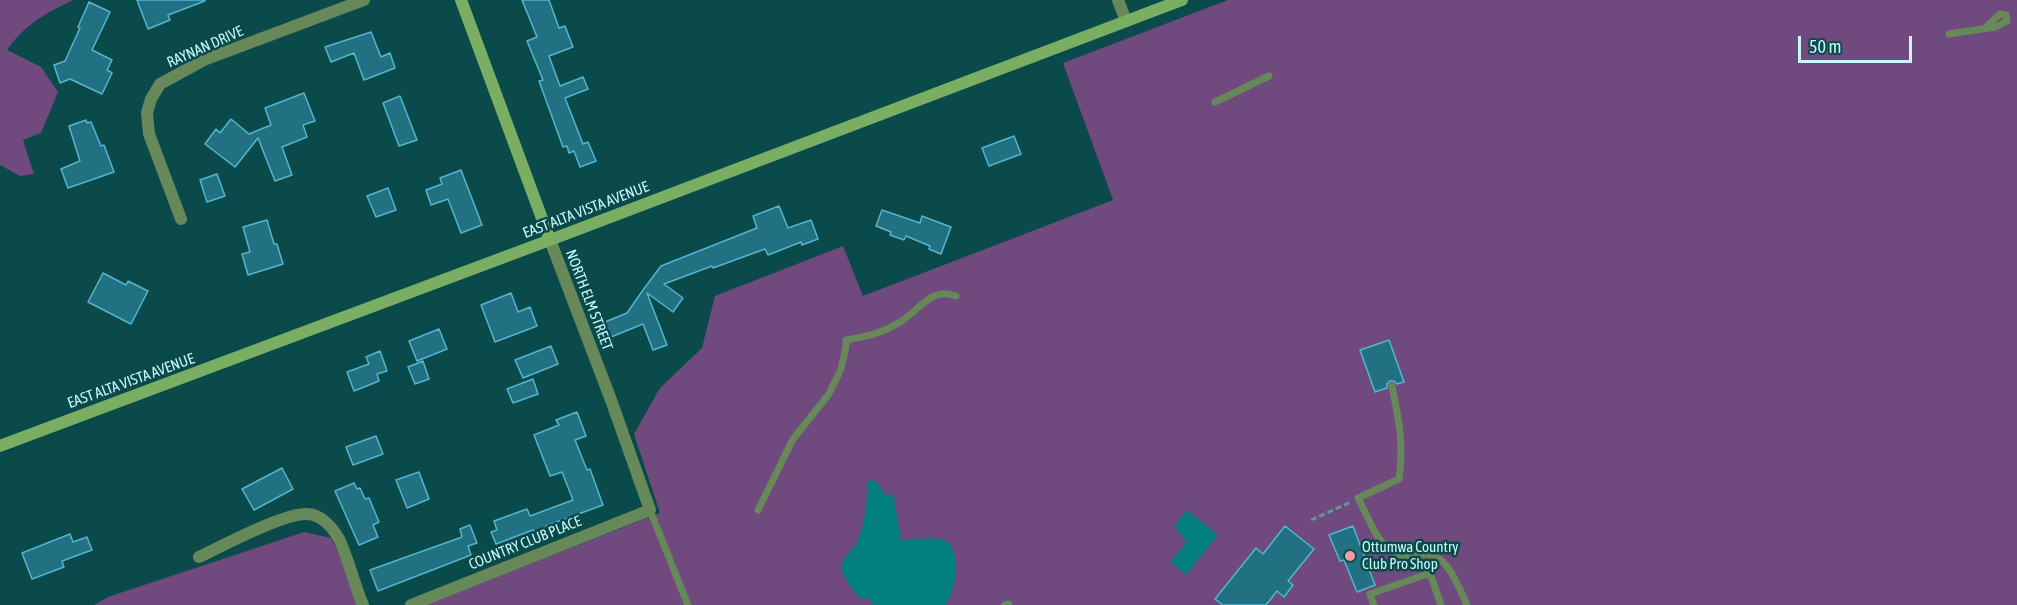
<!DOCTYPE html>
<html>
<head>
<meta charset="utf-8">
<style>
  body { margin:0 }
  #map { position:relative; width:2017px; height:605px; overflow:hidden; background:#0b4a4b; font-family:"Asap Condensed",sans-serif }
  canvas { display:block }
  .scale { position:absolute; left:1798px; top:36px; width:114px; height:27px; box-sizing:border-box; border:3px solid #c8f8f8; border-top:0; padding-left:8px; font-size:18px; line-height:21px; white-space:nowrap; color:#c8f8f8; -webkit-text-stroke:4px #0b4a4b; paint-order:stroke }
</style>
</head>
<body>
<div id="map">
<canvas width="2017" height="605"></canvas>
<div class="scale">50 m</div>
</div>
<script>
const ctx = document.querySelector('canvas').getContext('2d');
ctx.lineJoin = 'round';
function fill(path, color) { ctx.fillStyle = color; ctx.fill(path, 'evenodd'); }
function stroke(path, color, width, dash) { ctx.strokeStyle = color; ctx.lineWidth = width; ctx.lineCap = dash ? 'butt' : 'round'; ctx.setLineDash(dash || []); ctx.stroke(path); }
function label(font, color, halo, rows, align = 'center') {
  ctx.font = font + ' "Asap Condensed",sans-serif'; ctx.lineWidth = 5; ctx.setLineDash([]); ctx.textBaseline = 'middle'; ctx.strokeStyle = halo; ctx.fillStyle = color; for (const [text, x, y, turn = 0] of rows) {
    ctx.save(); ctx.translate(x, y); ctx.rotate((+turn || 0) * Math.PI / 180); ctx.textAlign = isNaN(turn) ? turn : align; if (halo) ctx.strokeText(text, 0, 0); ctx.fillText(text, 0, 0); ctx.restore();
  }
}
fill(new Path2D(`
  M0,0H73C45,14 25,24 7,50L41,67L58,92L41,133L23,140L34,174L20,176L0,165Z
  M1228,0H2017V605H426L660,513L634,434L660,388L702,348L715,296L843,246L863,296L1113,200L1063,63Z
  M304,532L331,538L343,562L358,605H94L108,597Z`), '#70497e');
fill(new Path2D(`
  M872,479L879,485L885,495L893,494L901,540C912,540 934,536 944,540C963,547 956,593 945,605H872L870,599L860,598C853,590 841,577 842,565C843,555 853,551 857,542C866,521 866,505 868,482Z
  M1187,510L1218,535L1186,575L1170,562L1187,542L1174,526Z`), '#017f81');
const building = new Path2D(`
  M137,0H204L205,1L168,15L170,20L148,29Z
  M522,0H549L559,28L565,26L573,47L549,56L560,86L583,77L588,89L565,98L583,144L588,142L596,161L580,167L574,151L569,153L567,146L563,147L539,81L543,80L527,41L537,37Z
  M89,2L110,12L92,50L112,60L107,70L112,73L102,94L70,79L60,83L54,65L65,61L80,28L78,27Z
  M371,32L381,57L390,53L395,68L364,80L354,53L331,62L325,47Z
  M304,93L315,121L303,125L307,137L282,147L292,175L275,181L258,138L235,167L205,144L216,129L220,133L231,119L249,134L271,125L265,108Z
  M400,96L417,140L399,146L383,103Z
  M86,120L87,123L91,122L101,146L104,145L114,172L68,188L61,169L80,161L69,126Z
  M1014,136L1021,154L989,166L982,148Z
  M461,170L482,225L461,233L448,199L431,205L426,190L442,184L440,178Z
  M217,174L225,196L207,202L200,180Z
  M388,188L396,210L376,217L367,196Z
  M779,206L788,228L811,220L818,239L802,245L801,242L768,255L765,249L713,268L712,266L664,284L683,298L673,312L647,293L667,345L653,350L643,324L611,337L605,322L627,313L643,290L661,266L757,228L753,216Z
  M882,210L920,223L922,216L951,227L941,254L929,249L930,246L906,236L904,240L890,235L891,232L876,226Z
  M267,220L274,244H277L283,264L248,275L242,254L250,252L243,227Z
  M103,273L126,285L128,281L148,291L131,324L88,302Z
  M511,293L518,312L530,307L537,326L495,342L481,305Z
  M439,329L447,349L417,361L409,341Z
  M1389,340L1404,382L1397,384L1394,381H1390L1387,384V388L1375,392L1360,350Z
  M551,346L558,364L523,378L515,360Z
  M380,351L387,371L377,374L379,381L354,391L347,372L369,364L366,357Z
  M423,361L429,379L415,384L408,367Z
  M533,379L538,394L513,403L507,389Z
  M577,412L586,436L575,440L587,470L590,469L603,505L546,526L547,529L535,533L533,530L496,544L491,532L497,530L494,521L527,509L530,516L573,500L562,472L550,476L534,435L559,425L556,420Z
  M376,436L383,454L353,465L346,447Z
  M282,468L293,489L254,510L242,489Z
  M419,472L429,499L407,508L396,480Z
  M354,483L357,489L360,488L365,499L369,498L379,522L373,525L378,537L359,545L335,491Z
  M470,525L477,543L468,546L471,555L378,591L370,570L462,537L460,529Z
  M1285,526L1314,549L1288,581L1293,585L1284,597L1277,591L1266,605H1223L1215,599L1256,548L1263,554Z
  M1353,526L1375,585L1357,592L1344,560L1340,561L1329,535Z
  M70,534L73,542L87,537L92,550L62,561L64,567L32,579L22,553Z`);
fill(building, '#227183');
stroke(building, '#53b6cf', 1.5);
stroke(new Path2D(`
  M1311,520L1351,502`), '#5f9798', 3, [6, 3]);
stroke(new Path2D(`
  M1949,34L1996,27L2007,21L2006,15L2000,14L1985,28
  M1215,102L1269,76
  M1392,386C1399,421 1404,443 1399,479L1358,498C1368,516 1375,541 1393,552C1404,559 1414,554 1425,554C1448,554 1459,588 1467,605
  M650,510L688,605
  M758,510L793,439L829,394L841,369L846,347V340C865,337 883,333 900,322C919,311 931,286 956,296
  M1005,605L1009,604
  M1374,605L1370,594L1430,573L1441,605`), '#678858', 7);
stroke(new Path2D(`
  M1118,0L1126,21
  M181,219L149,134L147,113L151,99L160,84L204,60L364,0
  M199,557C222,546 284,513 307,514C321,514 333,528 339,539C349,560 354,584 363,605
  M411,605L650,510L611,400L550,240`), '#678858', 12);
stroke(new Path2D(`
  M461,0L550,240
  M0,446L550,240L1182,0`), '#7aaf63', 12);
for (const [x, y, r, color] of [
  [1350,556,6,"#f49b9f"]
]) { const dot = new Path2D(); dot.arc(x, y, r, 0, 2 * Math.PI); ctx.fillStyle = color; ctx.fill(dot); stroke(dot, '#0b4a4b', 2); }
label('15px', '#c8f8f8', '#0b4a4b', [
  ["RAYNAN DRIVE",205,47,-24],
  ["EAST ALTA VISTA AVENUE",586,210,-21],
  ["NORTH ELM STREET",589,300,69],
  ["EAST ALTA VISTA AVENUE",131,381,-20],
  ["COUNTRY CLUB PLACE",525,543,-22]
]);
label('15px', '#c8f8f8', '#0b4a4b', [
  ["Ottumwa Country",1362,547],
  ["Club Pro Shop",1362,564]
], 'left');
</script>
</body>
</html>
